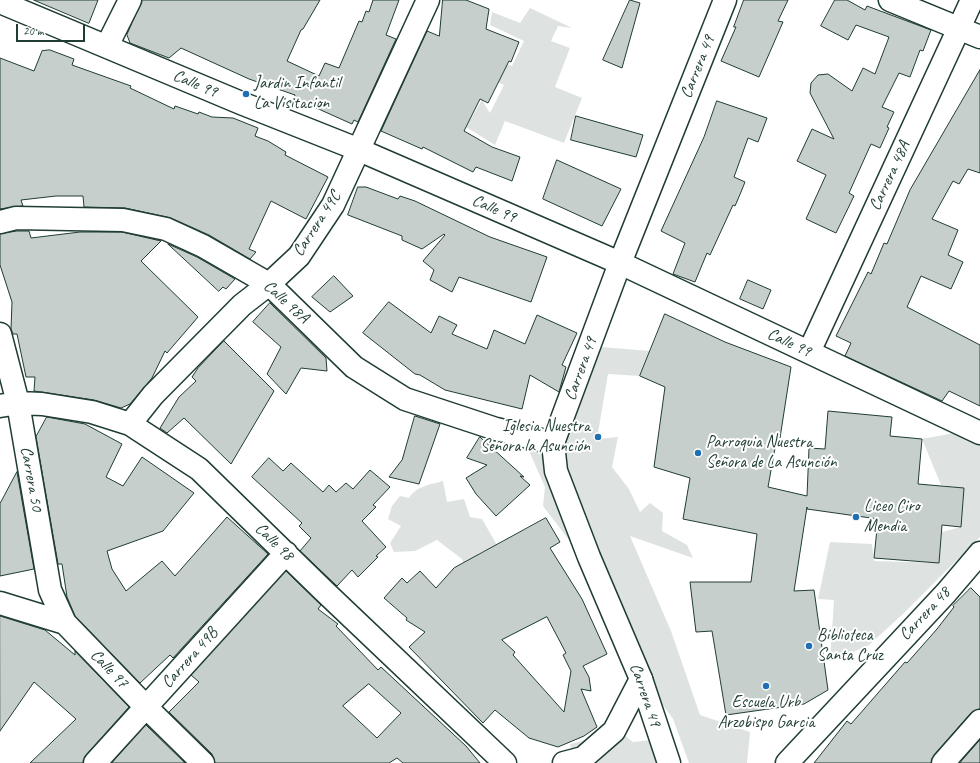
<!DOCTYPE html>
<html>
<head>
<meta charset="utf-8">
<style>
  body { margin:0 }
  #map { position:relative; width:980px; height:763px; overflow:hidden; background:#fff; font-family:Caveat,sans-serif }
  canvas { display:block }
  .scale { position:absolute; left:16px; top:24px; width:69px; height:18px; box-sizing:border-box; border:2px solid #1f3d34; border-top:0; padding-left:5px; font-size:12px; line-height:14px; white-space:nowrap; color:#1f3d34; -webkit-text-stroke:3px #fff; paint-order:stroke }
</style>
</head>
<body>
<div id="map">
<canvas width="980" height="763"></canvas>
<div class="scale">20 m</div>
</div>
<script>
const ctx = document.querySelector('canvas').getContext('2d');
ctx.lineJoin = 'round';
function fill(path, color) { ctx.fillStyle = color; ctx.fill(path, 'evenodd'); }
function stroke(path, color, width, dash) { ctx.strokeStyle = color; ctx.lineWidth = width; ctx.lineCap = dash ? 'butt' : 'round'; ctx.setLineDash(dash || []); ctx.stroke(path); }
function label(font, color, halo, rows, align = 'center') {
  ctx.font = font + ' Caveat,sans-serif'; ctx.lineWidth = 4; ctx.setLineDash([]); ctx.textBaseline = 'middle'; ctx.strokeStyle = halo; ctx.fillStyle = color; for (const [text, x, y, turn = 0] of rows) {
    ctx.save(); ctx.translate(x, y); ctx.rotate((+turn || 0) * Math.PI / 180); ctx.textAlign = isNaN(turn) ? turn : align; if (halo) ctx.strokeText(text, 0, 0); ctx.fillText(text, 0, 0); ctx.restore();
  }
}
fill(new Path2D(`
  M530,8L572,28L558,26L551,41L570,48L555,87L582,98L564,143L505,121L495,145L466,127L482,100L490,113L504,85L475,71L481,56L512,66L524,41L490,25L492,12L520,23Z
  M589,346L650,351L640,376L608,374L597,439L618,437L612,467L629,489L640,512L650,503L663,513L662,531L687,545L693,558L630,536L671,631L700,715L750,732L747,763H689L673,719L642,677L569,540L543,506L545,487L529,451L545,427Z
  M954,433L980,444V537L903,614L868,646L830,661L834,600L818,599L830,542L872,544L874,561L939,563L942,532L961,527L964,488L941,485L922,439Z
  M443,481L447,502L464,499L470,517L482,519L497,545L478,554L492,579L471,587L462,559L437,540L415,551L394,552L390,543L401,526L388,519L392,506L400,496L409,498C415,487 431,484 443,481Z
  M609,715L627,720L623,734L633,742L660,739L666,763H564L572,756L570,744L586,740L596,750L611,746L602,726Z`), '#dee3e2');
const building = new Path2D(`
  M34,0H98L89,23Z
  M142,0H320L303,29L301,30L287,61L319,76L325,63L339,68L359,21L362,22L366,11L369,12L373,0H399L386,35L396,39L358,122L354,120L352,124L294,98L295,95L249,79L181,48L169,58L130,43L127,35Z
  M443,0H466L489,9L486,29L519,42L511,62L509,61L488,103L480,99L464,131L492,147L520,157L512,181L476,167L473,172L423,147L422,149L381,131L427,31L439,36Z
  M630,0L640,3L622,68L603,60Z
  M744,0H788L778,21L783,22L759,77L721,61L736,27H734Z
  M835,0H847L865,10L867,6L931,30L923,51L920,50L910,77L899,73L882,107L894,112L887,127L889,128L880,148L871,144L849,193L854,196L836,233L806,219L826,175L797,161L812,129L834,139L810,93L811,83L818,75L828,74L852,91L863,68L875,74L889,37L856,25L848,40L821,26Z
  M50,50L74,59L72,65L131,86L130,88L174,109L175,106L198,114L199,112L212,117L233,118L258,128L255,136L268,141L286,152L285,155L328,177L306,219L271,201L249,249L256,252L250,259L209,235L171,218L125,208L84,207L83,196H56L21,200L23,206L0,209V58L34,71L42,51Z
  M980,70V173L968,169L959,184L953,181L932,219L958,230L948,255L963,262L951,289L921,276L907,307L980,345V406L949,391L942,401L845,356L851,343L836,336L868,272L871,274L884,243L887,244L910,190Z
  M717,101L767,118L758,142L748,138L734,177L745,182L741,192L735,206L733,205L710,255L707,253L695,282L673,274L685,243L661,231L704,137Z
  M576,116L643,135L636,157L571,140Z
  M557,160L621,189L602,226L543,199Z
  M358,187H366L398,199L400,196L415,201L490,237L547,257L531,302L459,277L452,292L430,280L434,270L423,261L445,235L444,234L422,249L402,240V236L348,215Z
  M17,231H29L31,238L80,232H122L161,241L141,261L198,317L167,353L165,351L152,378L130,404L121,408L94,400L34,391L35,377H26L17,334H13L11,329L12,302L0,265V234Z
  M168,244L197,257L235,279L226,289L223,287L219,291Z
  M334,276L353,296L330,312L312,297Z
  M748,280L771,290L763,309L740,299Z
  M389,302L431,333L439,316L457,325L452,334L487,349L494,330L525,344L537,315L577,333L562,365L566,367L559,392L530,375L522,409L445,390L420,375L415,374L363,333Z
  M270,303L326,358L327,371L301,368L286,394L267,374L281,347L253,322Z
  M665,314L725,342L791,367L780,438L777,437L768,487L807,496L809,448L825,449L828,411L892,417L890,436L922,439L918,484L964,488L961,527L942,525L939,563L874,558L878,519L807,509V507L794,591L814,590L828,690L804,704L726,715L712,631L696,632L690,582H751L757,534L683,519L690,478L654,467L665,387L640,376Z
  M224,341L274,391L231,464L184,418L167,433L160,428L179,397L196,381L192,377L198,368Z
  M415,416L440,424L419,484L389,477L402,460Z
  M47,417L85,424L122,444L106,477L123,486L142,457L194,493L163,531L107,551L112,569L126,591L162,561L175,576L227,517L268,554L173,658L170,655L140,683L75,616L67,597L62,564H58L36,437Z
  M480,437L524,477L520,476L530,485L496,516L476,494L466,478L487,465L467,458Z
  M269,458L283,471L291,463L323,492L329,485L336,492L346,483L353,489L370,470L390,487L373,505L376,507L362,521L386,547L376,556L378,557L358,577L352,570L337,586L300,551L311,538L299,526L302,523L252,477Z
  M17,472L34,569L0,576V504Z
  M546,518L560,542L550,548L582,599L607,654L583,666L589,677L591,691L581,689L597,727L584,736L558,747L529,738L495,710L483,723L409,647L425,632L406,620L407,618L384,598L402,578L407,583L420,571L436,588L454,568ZM547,617L566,653L563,655L571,671L564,712L513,655L515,652L502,640Z
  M286,571L321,605L318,609L338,624L336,626L378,670L381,667L466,746L480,763H403L397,758L389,763H215L212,754L169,712L199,682L191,675ZM369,684L401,713L377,738L343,706Z
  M971,588L980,597V709L971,713L934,755L931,763H814L847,721L851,724L905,662L907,663L937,629L954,607L953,606Z
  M0,616L45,630L75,655V651L129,707L86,755L83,763H30L76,719L34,682L0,731Z
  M146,725L185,763H112Z
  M980,740V763H960Z`);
fill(building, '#c7cfcc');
stroke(building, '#1f3d34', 1);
const street = new Path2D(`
  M107,46L130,0
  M0,222L16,218L123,220L166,229L203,246L269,284L354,367L405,399L496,429L553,443
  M620,263L980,433
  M0,334L18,403L50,590L65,623
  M809,352L972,0
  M0,406L18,403L42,404L92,412L130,424L199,469L324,591L505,763
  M130,424L153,395L242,305L269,284L299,256L333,205L428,0
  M0,603L65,623L146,707L203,763
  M95,763L286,553
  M564,763L583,758L614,731L641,679
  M787,763L946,593L980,553
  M943,763L980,721`);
const secondary = new Path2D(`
  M890,0L980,37
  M0,2L241,103L357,149L620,263
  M669,763L641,679L589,557L556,471L553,443L620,263L725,0`);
stroke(street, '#1f3d34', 25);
stroke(secondary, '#1f3d34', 25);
stroke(street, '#fff', 22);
stroke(secondary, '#fff', 22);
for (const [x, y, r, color] of [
  [246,94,4,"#1f6fb2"],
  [598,437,4,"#1f6fb2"],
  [698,453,4,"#1f6fb2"],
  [856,517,4,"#1f6fb2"],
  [809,646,4,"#1f6fb2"],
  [766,686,4,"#1f6fb2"]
]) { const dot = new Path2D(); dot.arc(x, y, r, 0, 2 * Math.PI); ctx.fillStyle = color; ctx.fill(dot); stroke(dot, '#fff', 1.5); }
label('17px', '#1f3d34', '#fff', [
  ["Carrera 49",698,67,-68],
  ["Calle 99",195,84,23],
  ["Carrera 48A",890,176,-65],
  ["Calle 99",494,209,24],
  ["Carrera 49C",317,224,-57],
  ["Calle 98A",286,302,42],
  ["Calle 99",789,343,25],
  ["Carrera 49",581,369,-70],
  ["Carrera 50",31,479,80],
  ["Calle 98",274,542,44],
  ["Carrera 48",925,614,-47],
  ["Carrera 49B",190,658,-48],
  ["Calle 97",109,669,46],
  ["Carrera 49",645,695,71]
]);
label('17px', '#1f3d34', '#fff', [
  ["Jardin Infantil",254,84],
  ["La Visitacion",254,104],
  ["Iglesia Nuestra",590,427,"right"],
  ["Señora la Asunción",590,447,"right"],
  ["Parroquia Nuestra",706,443],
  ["Señora de La Asunción",706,463],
  ["Liceo Ciro",864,507],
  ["Mendia",864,527],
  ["Biblioteca",817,636],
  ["Santa Cruz",817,656],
  ["Escuela Urb",766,703,"center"],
  ["Arzobispo Garcia",766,723,"center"]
], 'left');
</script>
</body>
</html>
